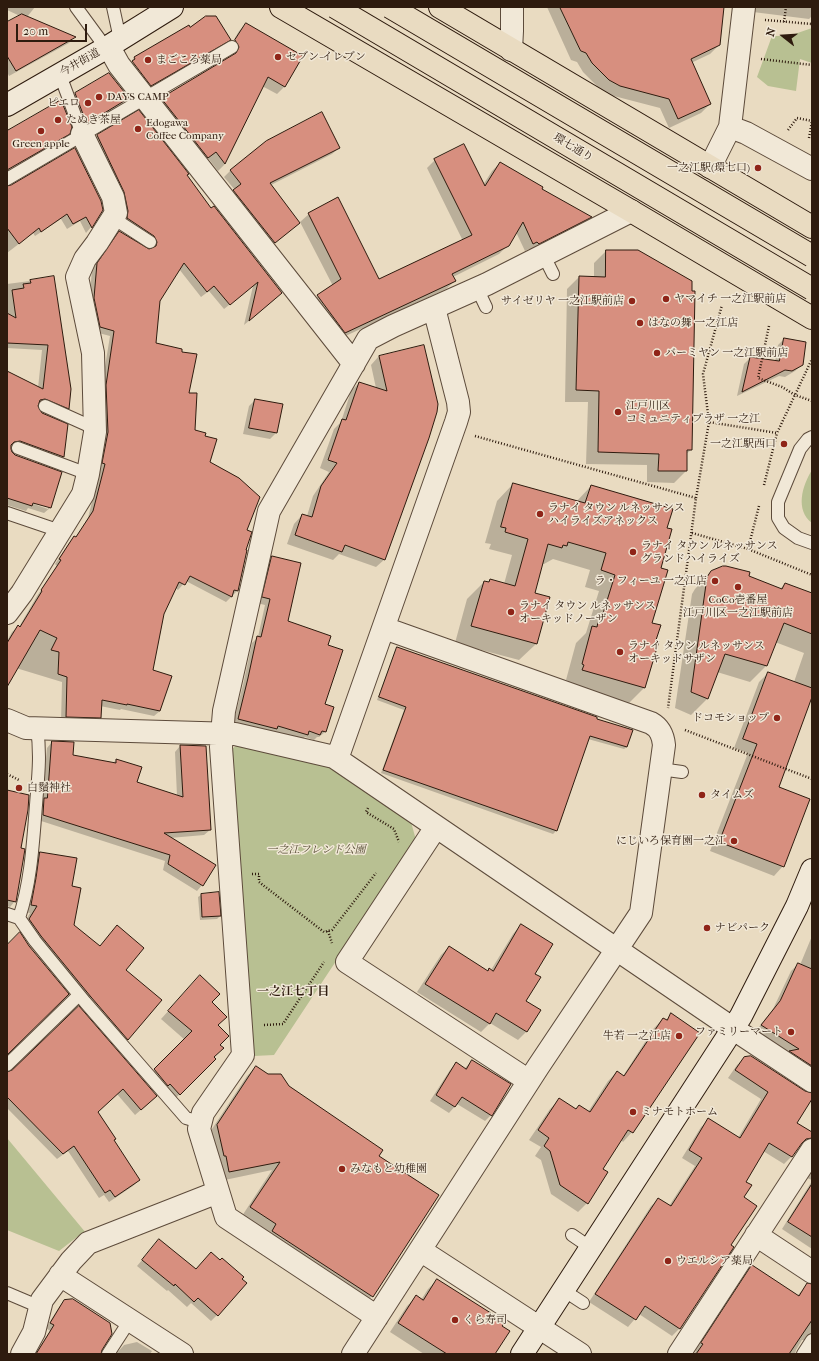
<!DOCTYPE html>
<html>
<head>
<meta charset="utf-8">
<style>
  body { margin:0 }
  #map { position:relative; width:819px; height:1361px; overflow:hidden; background:#e9dbc1; font-family:"IM FELL French Canon",serif }
  canvas { display:block }
  .frame { position:absolute; inset:0; border:8px solid #2e1b0e; pointer-events:none }
  .north { position:absolute; left:763px; top:16px; width:40px; height:40px; -webkit-text-stroke:3px #f1e8d7; paint-order:stroke; rotate:287deg; font-size:11px; font-weight:700; line-height:16px; text-align:center; color:#2e1b0e }
  .north::after { content:''; display:block; margin:auto; width:14px; height:18px; background:#2e1b0e; clip-path:polygon(50% 0,100% 100%,50% 72%,0 100%) }
  .scale { position:absolute; left:16px; top:24px; width:71px; height:18px; box-sizing:border-box; border:2px solid #2e1b0e; border-top:0; padding-left:5px; font-size:12px; line-height:14px; white-space:nowrap; color:#2e1b0e; -webkit-text-stroke:3px #f1e8d7; paint-order:stroke }
</style>
</head>
<body>
<div id="map">
<canvas width="819" height="1361"></canvas>
<div class="frame"></div>
<div class="north">N</div>
<div class="scale">20 m</div>
</div>
<script>
const ctx = document.querySelector('canvas').getContext('2d');
ctx.lineJoin = 'round';
function fill(path, color) { ctx.fillStyle = color; ctx.fill(path, 'evenodd'); }
function stroke(path, color, width, dash) { ctx.strokeStyle = color; ctx.lineWidth = width; ctx.lineCap = dash ? 'butt' : 'round'; ctx.setLineDash(dash || []); ctx.stroke(path); }
function label(font, color, halo, rows, align = 'center') {
  ctx.font = font + ' "IM FELL French Canon","Noto Serif JP",serif'; ctx.lineWidth = 3; ctx.setLineDash([]); ctx.textBaseline = 'middle'; ctx.strokeStyle = halo; ctx.fillStyle = color; for (const [text, x, y, turn = 0] of rows) {
    ctx.save(); ctx.translate(x, y); ctx.rotate((+turn || 0) * Math.PI / 180); ctx.textAlign = isNaN(turn) ? turn : align; if (halo) ctx.strokeText(text, 0, 0); ctx.fillText(text, 0, 0); ctx.restore();
  }
}
fill(new Path2D(`
  M812,28V63L800,59L796,91L768,86L757,77L772,36H789Z
  M812,470V523C795,510 802,486 812,470Z
  M239,743L330,766L411,822L416,840L274,1055L254,1056L232,749Z
  M7,1138L86,1233L77,1237L59,1251L7,1230Z`), '#b8c092');
fill(new Path2D(`
  M7,7H35L27,17L74,37L69,43L9,76L7,72V25L20,16L7,10Z
  M547,7H723L719,45L710,54L691,63L710,104L701,113L669,128L660,108L610,95L600,89L583,72L577,62L571,60Z
  M746,7H812V16L809,19L745,11Z
  M246,24L302,57L284,87L277,94L262,86L225,164L218,171L208,158L200,165L154,106L161,98L231,57L233,54L229,48L239,31Z
  M188,27L229,40L223,46L153,86L132,60L131,61L151,87L145,91L128,64L134,58Z
  M75,94L128,98L122,104L81,129L69,100Z
  M139,112L276,298L244,325L253,286L224,309L209,291L201,297L179,269L159,301L155,344L188,394L194,430L204,436L208,463L245,531V551H246L237,591L226,602L186,581L178,590L175,588L163,614L152,671L160,711L154,716L121,709L120,710L100,706V717L95,723L61,722L62,682L16,668L7,685V641L12,632L18,627H19L37,596L57,566L55,564L69,543L75,538L88,518L100,469L101,391L110,336L95,332L89,304L92,270L114,238L120,232L149,250L152,249V245L122,224L92,141L97,136Z
  M7,133H69L63,139L7,172Z
  M339,148L332,154L271,185L299,223L268,248L228,197L235,190L224,177L230,171Z
  M435,160L483,185L492,171L500,163L541,189L591,217L583,225L530,251L529,249L525,251L516,232L508,245L499,254L453,277L455,281L446,289L337,340L310,304L318,296L333,286L300,222L309,214L379,280L463,241L427,168Z
  M7,187L102,210L91,227L86,233L80,221L67,229L61,219L35,236L33,233L7,253Z
  M606,251L691,450L686,454V471L674,483L647,482V465L586,464L588,402H565L567,289L579,277L594,278V263Z
  M53,278L68,408L63,414L38,404L36,406L63,457L58,462L14,446L10,447V449L15,456L61,473L50,508L44,513L28,508L26,511L7,505V372L38,388L42,350L7,348V284ZM29,500L48,506V509L28,502Z
  M784,339L802,365L795,371L785,377L779,376L737,396L744,364L750,358L775,361L778,345Z
  M379,356L437,404L385,559L376,567L339,554L333,560L287,544L294,524L302,515L307,516L313,496L329,472L320,468L334,429L341,422L351,391L359,383L376,388L371,365Z
  M255,400L276,433L270,439L243,434L249,406Z
  M513,484L576,502L591,486L666,529L651,623L655,641L658,642L644,688L628,704L566,686L568,681L566,680L576,643L586,633L599,591L585,587L590,570L553,559L544,564H542L534,594L549,598L536,644L519,660L455,643L467,599L484,582L487,583L490,580L504,584L512,555L489,549L491,544L485,543L497,501Z
  M272,557L287,622L324,705L332,707L325,732L319,737H317L314,740L305,737L301,740L233,724L243,685L252,643L258,637L265,605L257,603L266,563Z
  M726,567L780,589L785,584L812,594V701L810,700L777,788L783,866L774,876L710,851L748,753L734,748L759,682L768,673L794,682L804,653L775,642L766,666L750,682L717,672L708,698L691,715L675,708L692,594L695,589L711,572L717,568Z
  M398,648L627,747L624,749L588,739L556,831L553,834L381,773L404,710L377,700L395,651Z
  M52,742L72,756L112,764L116,760L140,768L136,783L177,796L175,752L180,746L210,830L204,835L170,838L202,885L197,891L163,870L165,861L38,820L39,804L42,801L47,748Z
  M7,791L20,849L15,901L10,907L7,906Z
  M40,853L71,887L73,926L99,947L110,934L124,970L161,1000L120,1047L22,927L30,913L24,912L32,860Z
  M201,895L220,916L217,919L200,920L198,897Z
  M521,925L534,974L525,1001L526,1032L518,1040L490,1023L481,1032L417,992L441,955L449,947L488,972L491,970L513,934Z
  M812,936V1078L755,1032L773,1009L791,971L798,964L800,965Z
  M192,985L211,1002L217,1025L219,1045L213,1057L214,1059L172,1102L147,1078L185,1040L161,1019Z
  M78,1007L150,1102L135,1115L117,1094L97,1112L113,1140L139,1180L133,1186L109,1202L104,1195L99,1198L68,1151L57,1159L8,1109L7,1110V1073H9Z
  M672,1014L632,1132L623,1142L621,1140L602,1169L587,1203L578,1212L551,1194L541,1160L535,1156L541,1147L529,1140L550,1109L560,1099L575,1110L579,1106L588,1112L608,1081L617,1072L623,1076L654,1028L663,1019L665,1021Z
  M744,1058L805,1092L812,1094V1098L796,1123L812,1133V1147L805,1145L799,1146L792,1156L784,1164L763,1151L745,1182L743,1198L730,1246L680,1328L672,1336L639,1314L628,1327L589,1302L651,1206L659,1199L669,1206L695,1166L682,1158L701,1127L709,1120L738,1138L761,1099L728,1078L737,1065Z
  M472,1061L491,1115L485,1121L457,1104L449,1113L430,1101L450,1070L456,1064L464,1069Z
  M256,1067L288,1087L378,1156L437,1196L372,1296L363,1305L242,1216L272,1170L220,1181L208,1135L247,1076Z
  M812,1170V1180L807,1178Z
  M812,1181V1249L782,1229Z
  M159,1240L217,1315L211,1321L191,1303L187,1307L168,1290L167,1291L137,1266Z
  M752,1266L797,1296L806,1286L812,1290V1346L811,1344L805,1340H802L796,1350L795,1354H694L696,1351L695,1350L745,1274Z
  M437,1280L501,1327L493,1354H424L390,1332L407,1306L416,1297L421,1300L428,1289Z
  M64,1301L100,1354H35L50,1331L46,1328L59,1307Z
  M137,1342L152,1351L150,1354H116L124,1345Z`), '#0003');
const building = new Path2D(`
  M560,7H724L720,45L691,59L711,104L678,119L669,99L620,86L609,80L592,63L586,53L581,51Z
  M22,14L76,37L16,71L7,56V22Z
  M206,16H216L231,40L151,86L132,61L135,59L134,57L189,25L190,27Z
  M246,23L303,56L285,87L268,77L225,164L216,152L208,158L161,98L236,53L239,47L235,40Z
  M109,73L129,98L88,123L86,122L75,93Z
  M61,100L72,127L70,134L7,170V131Z
  M139,110L189,174L187,175L211,208L214,206L282,293L249,321L258,282L230,305L214,286L207,292L184,263L160,301L156,343L182,349V352L197,354L189,393H197L195,430L206,433L205,436L217,439L210,462L239,478L260,497L247,530L252,532L246,550H247L238,591L234,590L232,597L190,576L185,585L179,582L164,614L153,670L172,676L160,711L127,704V705L102,700L101,718L66,717L67,677L58,674L59,652L51,650L57,638L40,630L7,687V643L18,625L20,627L42,591L41,590L61,560L59,559L74,536L76,537L93,511L105,464L102,463L108,432L106,385L114,331L100,327L94,298L97,263L119,231L149,249L156,246L157,242L154,236L127,218L128,211L124,192L97,135Z
  M322,112L340,148L270,183L300,223L275,243L233,190L241,184L230,170L266,141Z
  M464,144L485,186L500,162L543,187L542,189L592,217L539,244L537,242L533,244L523,222L509,246L452,274L456,281L345,333L317,295L341,279L308,213L338,197L379,279L472,235L434,159Z
  M75,148L101,201L103,210L92,228L86,217L73,224L67,214L41,232L39,228L19,244L7,228V186L11,185Z
  M606,250H638L692,281V291H695L692,450H687V471H658L659,454L598,452L599,391L576,390L579,276L605,277Z
  M54,276L71,389L69,409L45,399L40,400L38,406L42,413L68,424L64,457L20,441L14,442L11,445V449L12,452L15,455L62,472L51,508L33,503L32,506L7,498V371L43,389L48,345L7,343V313L16,318L12,290L24,288L23,284L31,283L30,280Z
  M784,338L806,342L803,365L792,371L785,370L742,392L750,357L779,361Z
  M424,345L438,404L437,412L429,438L385,560L345,545L342,552L295,535L302,514L312,517L321,486L337,463L328,460L342,419L346,420L359,382L387,391L379,356Z
  M255,399L283,404L277,433L249,428Z
  M513,483L585,503L591,485L673,509L667,528L672,529L661,568L668,570L652,623L661,625L656,640L659,641L645,688L582,670L584,665L582,664L592,626L597,627L598,622L600,623L615,575L601,570L606,553L568,542L567,546L563,545L562,548L548,544L535,593L550,597L537,644L471,626L484,581L489,582L490,579L515,586L528,539L505,532L506,528L501,527Z
  M272,556L301,563L288,621L331,636L328,645L343,650L325,704L334,707L326,732L322,731L320,735L309,731L308,735L278,726L277,729L238,719L248,678L257,636L261,637L270,599L262,597Z
  M723,566H726L750,572L749,576L782,589L785,583L812,593V634L784,623L767,666L725,654L708,699L691,692L707,577L711,571Z
  M397,647L597,717V719L633,730L627,747L590,736L557,831L383,770L406,707L379,697Z
  M768,672L812,688V697L779,787L810,799L784,867L719,842L757,744L743,739Z
  M52,741L74,742L73,755L116,763V759L142,767L137,782L183,797L180,745L206,746L211,830L164,833L216,865L203,886L168,864L170,855L43,815L44,798H47Z
  M7,790L29,795L28,810L21,848L25,849L23,861L16,902L7,900Z
  M40,852L77,858L72,886L81,888L74,925L100,946L117,925L144,948L126,970L162,1000L128,1040L91,997L41,936L29,919L37,906L31,905L36,878Z
  M219,892L221,916L202,917L201,894Z
  M521,924L553,944L535,974L541,977L526,1001L541,1010L527,1032L496,1013L490,1024L425,984L449,946L488,971L489,968L493,971Z
  M20,932L29,946L69,994L7,1055V945Z
  M798,963L812,969V1066L789,1051L799,1049L761,1025L780,1001Z
  M200,975L220,994L212,1002L227,1017L218,1025L229,1036L220,1045L224,1048L214,1057L216,1059L180,1095L170,1084L168,1086L154,1069L192,1031L168,1011Z
  M79,1006L157,1096L141,1110L123,1089L98,1112L116,1139L114,1140L140,1180L115,1197L110,1190L105,1193L74,1146L63,1154L7,1097V1072L12,1070Z
  M671,1013L700,1033L633,1133L628,1130L603,1169L608,1172L588,1204L560,1185L550,1151L544,1146L549,1138L538,1130L559,1098L576,1109L579,1105L590,1112L617,1071L624,1076L663,1018L667,1020Z
  M751,1056L805,1091L812,1093V1099L797,1123L812,1132V1138L806,1139L802,1143L792,1157L769,1143L746,1182L752,1185L744,1197L757,1206L731,1245L734,1247L680,1329L645,1306L636,1320L595,1294L658,1198L671,1206L702,1158L689,1150L708,1118L740,1138L768,1092L735,1070L744,1057Z
  M472,1060L511,1084L492,1116L462,1097L455,1107L436,1095L456,1062L466,1069Z
  M256,1066L268,1074H281L289,1086L383,1150L379,1156L439,1195L373,1297L272,1231L276,1224L250,1207L280,1162L229,1172L226,1156H224L217,1125Z
  M812,1184V1237L788,1222Z
  M159,1239L196,1269L211,1252L220,1260L222,1258L244,1277L242,1279L247,1283L218,1316L198,1298L194,1302L175,1284L174,1286L142,1260Z
  M752,1265L799,1296L807,1283L812,1284V1320L789,1354H696L703,1344L701,1343Z
  M437,1279L505,1322L502,1326L510,1331L495,1354H447L398,1323L416,1295L423,1300Z
  M73,1299L110,1323L112,1334L102,1350L101,1354H36L54,1325L50,1323L64,1300Z`);
fill(building, '#d78f7f');
stroke(building, '#2e1b0e', 1);
const lane = new Path2D(`
  M76,7L106,48
  M113,7L120,39
  M60,75L82,134
  M7,179L232,47
  M113,218L150,242
  M544,256L553,274
  M477,288L486,307
  M45,406L94,428
  M812,437L808,439L800,449L778,502V518L784,528L798,538L812,543
  M18,448L88,474
  M7,513L60,531
  M660,769L682,772
  M7,914L19,918L35,941L85,1002L186,1118L200,1122
  M19,918C31,882 33,843 36,805C38,778 41,756 37,728
  M7,1065L79,995
  M572,1235L591,1248
  M563,1290L583,1303
  M7,1293L40,1307
  M108,1354L130,1320
  M803,1354L812,1340`);
const street = new Path2D(`
  M109,47L119,65L354,364
  M511,50L512,31V7
  M730,127L746,133L812,169
  M710,167L730,127L744,7
  M7,613L22,593L83,494L88,474L95,432L93,353L77,277L85,259L97,243L116,213L113,197L82,134
  M7,720L26,728L235,734L334,757L732,1028L812,1081
  M337,759L456,422L459,412L458,402L434,308
  M436,827L347,962L529,1081
  M756,1235L812,1272
  M420,1250L580,1354
  M60,1275L182,1354
  M377,1317L226,1217L199,1129L203,1113L243,1055L221,747L224,711L265,529L269,511L368,339L393,326L487,284L631,211
  M22,1354L34,1332L42,1300L71,1261L88,1243L218,1192
  M353,1354L538,1067L641,913L664,745C663,735 660,728 651,723L384,628
  M679,1354L812,1150`);
const secondary = new Path2D(`
  M7,105L106,48L172,7
  M522,1354L741,1016L797,906L812,870`);
const primary = new Path2D(`
  M281,7L631,211L812,318
  M440,7L812,227`);
stroke(lane, '#5d4b3b', 14);
stroke(street, '#5d4b3b', 24);
stroke(secondary, '#2e1b0e', 24);
stroke(primary, '#2e1b0e', 24);
stroke(new Path2D(`
  M765,20L812,24
  M784,22L786,7
  M761,59L812,65
  M788,130L797,118L812,121
  M809,138L812,121
  M769,326L758,378L782,387L795,395L812,401
  M709,422L703,374L722,305
  M475,436L696,498L668,708
  M764,485L777,433
  M696,498L709,422L777,433L812,359
  M759,506L748,549L812,575
  M692,533L748,549
  M685,730L812,779
  M7,774L19,780
  M368,808L366,812L394,829L399,842
  M252,874H259V882L324,932L332,930L376,873
  M328,931L332,943
  M264,1025L283,1024L324,962`), '#2e1b0e', 2.5, [1, 2]);
stroke(lane, '#f1e8d7', 12);
stroke(street, '#f1e8d7', 22);
stroke(secondary, '#f1e8d7', 22);
stroke(primary, '#e9dbc1', 22);
const primaryBridge = new Path2D(`
  M335,7L812,289
  M390,7L812,256`);
stroke(primaryBridge, '#2e1b0e', 24, []);
stroke(primaryBridge, '#e9dbc1', 22);
for (const [x, y, r, color] of [
  [278,57,4,"#8f2418"],
  [148,60,4,"#8f2418"],
  [99,97,4,"#8f2418"],
  [88,103,4,"#8f2418"],
  [58,120,4,"#8f2418"],
  [138,129,4,"#8f2418"],
  [41,131,4,"#8f2418"],
  [758,168,4,"#8f2418"],
  [666,299,4,"#8f2418"],
  [632,301,4,"#8f2418"],
  [640,323,4,"#8f2418"],
  [657,353,4,"#8f2418"],
  [618,412,4,"#8f2418"],
  [784,444,4,"#8f2418"],
  [540,514,4,"#8f2418"],
  [633,552,4,"#8f2418"],
  [715,581,4,"#8f2418"],
  [738,587,4,"#8f2418"],
  [511,612,4,"#8f2418"],
  [620,652,4,"#8f2418"],
  [777,718,4,"#8f2418"],
  [19,788,4,"#8f2418"],
  [702,795,4,"#8f2418"],
  [734,841,4,"#8f2418"],
  [707,928,4,"#8f2418"],
  [791,1032,4,"#8f2418"],
  [679,1036,4,"#8f2418"],
  [633,1112,4,"#8f2418"],
  [342,1169,4,"#8f2418"],
  [668,1261,4,"#8f2418"],
  [455,1320,4,"#8f2418"]
]) { const dot = new Path2D(); dot.arc(x, y, r, 0, 2 * Math.PI); ctx.fillStyle = color; ctx.fill(dot); stroke(dot, '#f1e8d7', 1.5); }
label('11px', '#2e1b0e', '#f1e8d7', [
  ["セブン-イレブン",286,57],
  ["まごころ薬局",156,60],
  ["DAYS CAMP",107,97],
  ["ピエロ",80,103,"right"],
  ["たぬき茶屋",66,120],
  ["Edogawa",146,123],
  ["Coffee Company",146,136],
  ["Green apple",41,144,"center"],
  ["一之江駅(環七口)",750,168,"right"],
  ["ヤマイチ 一之江駅前店",674,299],
  ["サイゼリヤ 一之江駅前店",624,301,"right"],
  ["はなの舞 一之江店",648,323],
  ["バーミヤン 一之江駅前店",665,353],
  ["江戸川区",626,406],
  ["コミュニティプラザ 一之江",626,419],
  ["一之江駅西口",776,444,"right"],
  ["ラナイ タウン ルネッサンス",548,508],
  ["ハイライズアネックス",548,521],
  ["ラナイ タウン ルネッサンス",641,546],
  ["グランドハイライズ",641,559],
  ["ラ・フィーユ 一之江店",707,581,"right"],
  ["CoCo壱番屋",738,600,"center"],
  ["江戸川区一之江駅前店",738,613,"center"],
  ["ラナイ タウン ルネッサンス",519,606],
  ["オーキッドノーザン",519,619],
  ["ラナイ タウン ルネッサンス",628,646],
  ["オーキッドサザン",628,659],
  ["ドコモショップ",769,718,"right"],
  ["白鬚神社",27,788],
  ["タイムズ",710,795],
  ["にじいろ保育園一之江",726,841,"right"],
  ["ナビパーク",715,928],
  ["ファミリーマート",783,1032,"right"],
  ["牛若 一之江店",671,1036,"right"],
  ["ミナモトホーム",641,1112],
  ["みなもと幼稚園",350,1169],
  ["ウエルシア薬局",676,1261],
  ["くら寿司",463,1320]
], 'left');
label('11px', '#2e1b0e', '#f1e8d7', [
  ["今井街道",80,63,-30],
  ["環七通り",573,148,31]
]);
label('italic 11px', '#574d36', '#f1e8d7', [
  ["一之江フレンド公園",316,850]
]);
label('bold 12px', '#2e1b0e', '#f1e8d7', [
  ["一之江七丁目",293,992]
]);
</script>
</body>
</html>
